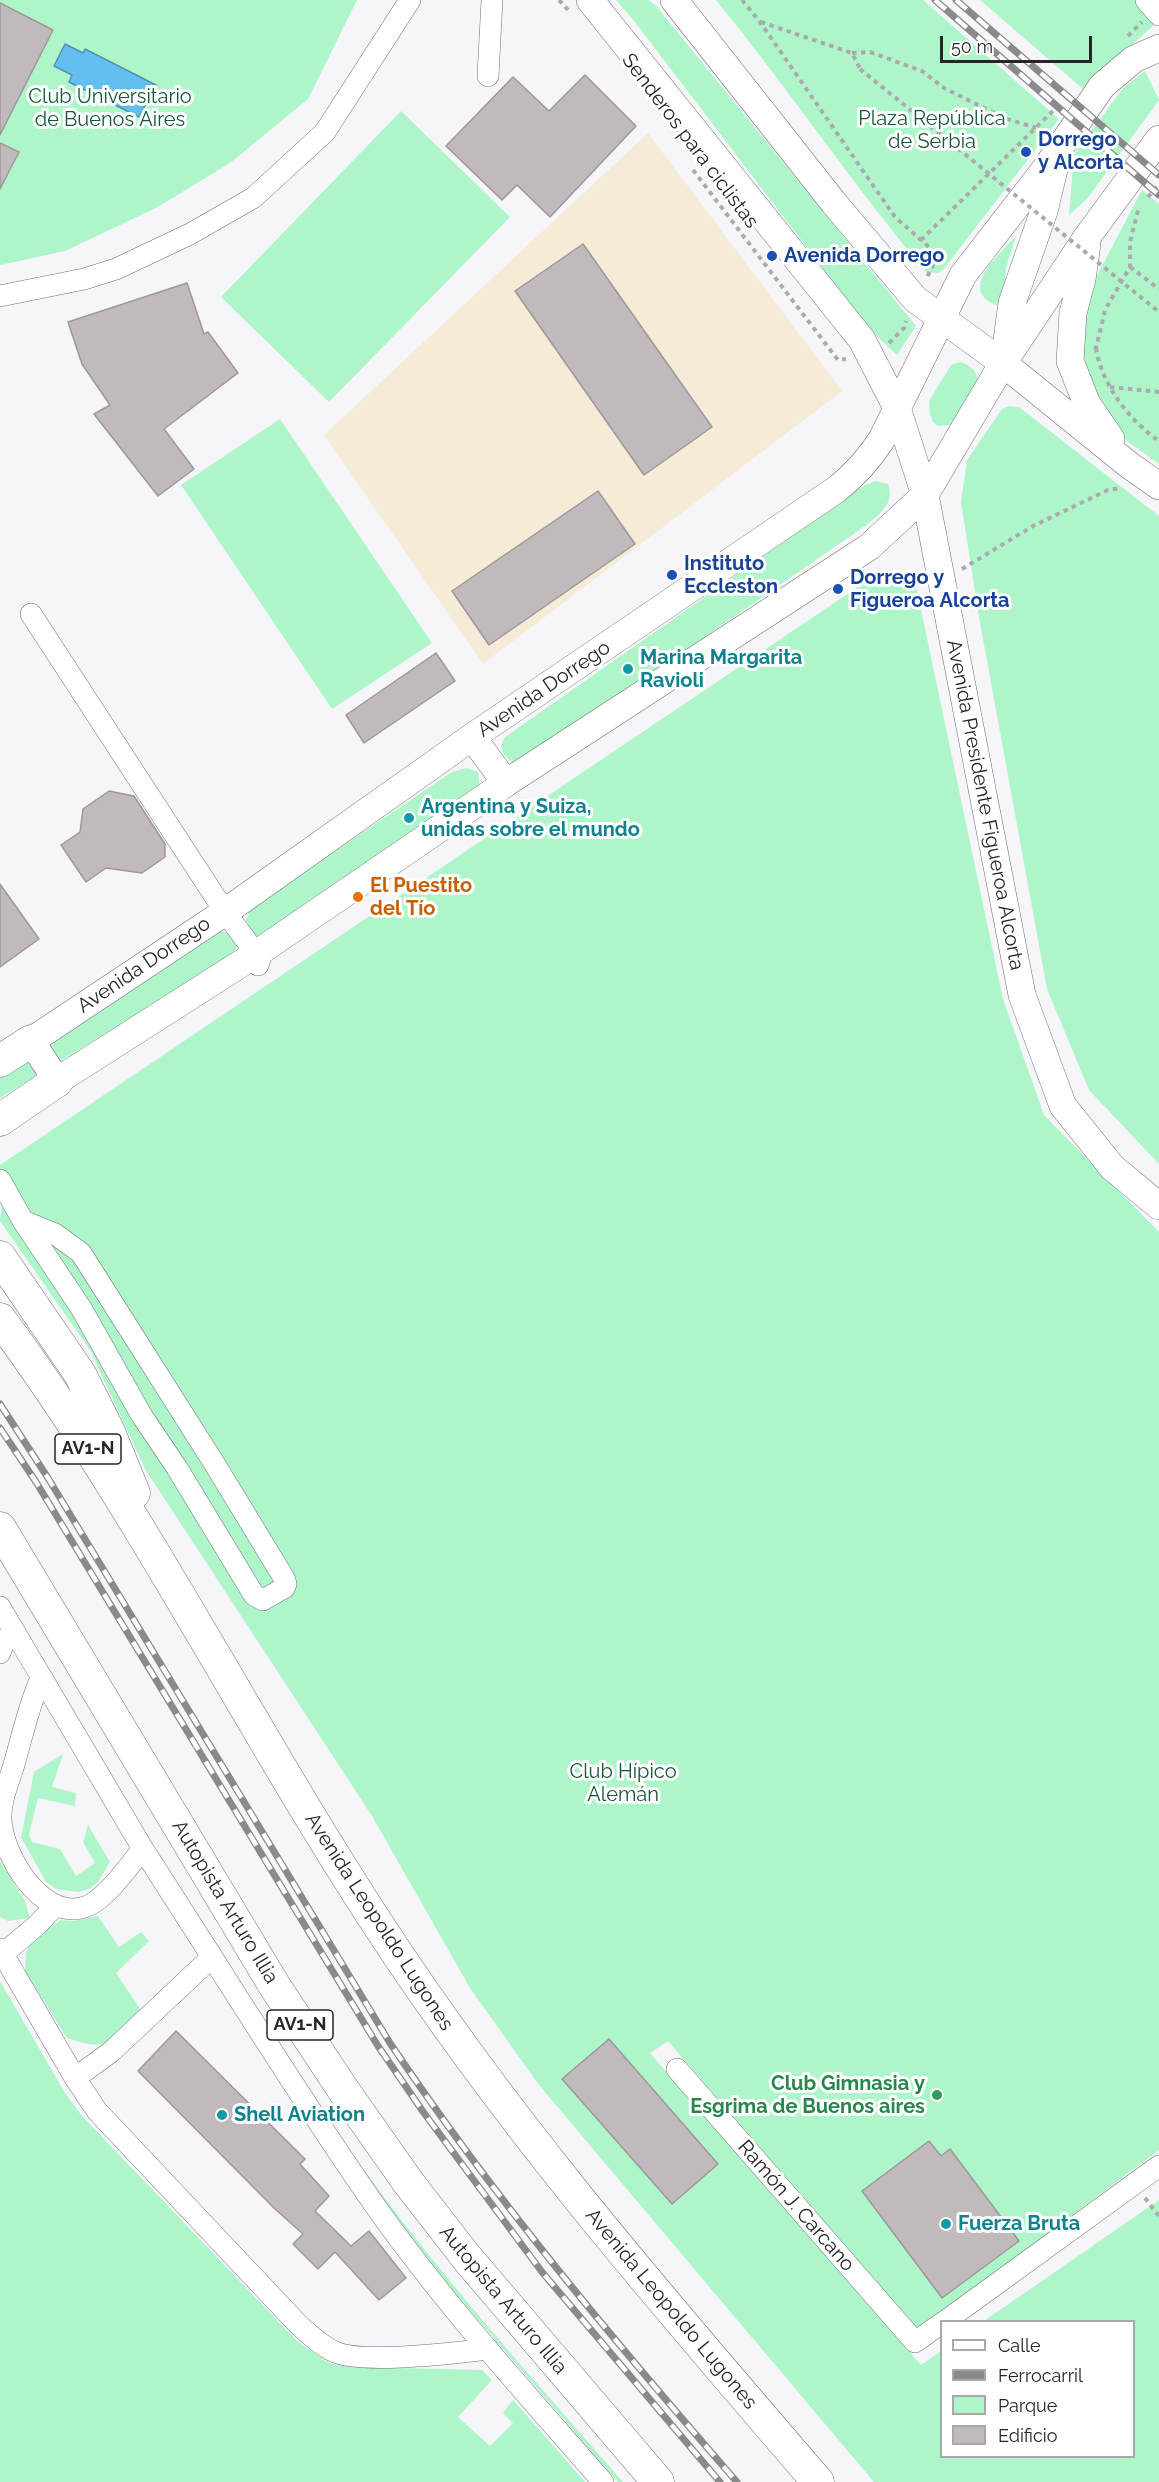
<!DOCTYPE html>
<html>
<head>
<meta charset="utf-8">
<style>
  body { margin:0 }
  #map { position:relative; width:1159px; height:2482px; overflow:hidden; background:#f5f5fa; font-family:Raleway,sans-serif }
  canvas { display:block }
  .legend { position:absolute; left:940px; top:2320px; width:195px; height:138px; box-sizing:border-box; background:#fff; border:2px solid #a8a8a9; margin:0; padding:8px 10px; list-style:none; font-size:18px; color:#262628 }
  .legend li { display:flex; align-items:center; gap:12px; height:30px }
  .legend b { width:30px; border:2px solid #a8a8a9 }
  .scale { position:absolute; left:940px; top:36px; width:152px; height:27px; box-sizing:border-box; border:3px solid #262628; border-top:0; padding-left:8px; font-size:18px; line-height:21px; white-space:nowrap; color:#262628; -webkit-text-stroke:4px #fff; paint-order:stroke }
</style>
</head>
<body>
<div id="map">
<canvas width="1159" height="2482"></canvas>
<ul class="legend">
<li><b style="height:8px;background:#fff"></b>Calle</li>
<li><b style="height:8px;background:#8a8a8d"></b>Ferrocarril</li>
<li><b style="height:16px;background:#aef6ca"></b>Parque</li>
<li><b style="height:16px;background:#c0babc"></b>Edificio</li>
</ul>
<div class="scale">50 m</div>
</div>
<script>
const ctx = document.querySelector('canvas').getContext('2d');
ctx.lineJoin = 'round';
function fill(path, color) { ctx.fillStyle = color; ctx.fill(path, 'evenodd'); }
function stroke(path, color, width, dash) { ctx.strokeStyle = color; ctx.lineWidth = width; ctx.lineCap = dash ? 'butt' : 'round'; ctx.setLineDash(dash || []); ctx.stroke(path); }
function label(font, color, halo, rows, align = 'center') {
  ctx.font = font + ' Raleway,sans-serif'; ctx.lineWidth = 6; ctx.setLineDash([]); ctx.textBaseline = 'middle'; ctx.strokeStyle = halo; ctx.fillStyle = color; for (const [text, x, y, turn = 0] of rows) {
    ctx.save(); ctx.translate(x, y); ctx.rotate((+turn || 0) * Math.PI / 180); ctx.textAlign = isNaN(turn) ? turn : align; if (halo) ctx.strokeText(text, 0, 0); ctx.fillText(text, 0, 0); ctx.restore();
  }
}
fill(new Path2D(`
  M648,133L842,391L483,664L324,435Z`), '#f6ebd6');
fill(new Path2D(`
  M0,0H357L308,99L230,163L156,208L65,251L0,265Z
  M616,0H649L657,7L916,326L897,355L868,328L635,22Z
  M716,0H923L1059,119L943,270L938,273L926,272C852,184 788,88 716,0Z
  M980,0H1159L1156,23L1083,89Z
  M1145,71L1159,100L1087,199L1069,215L1074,155L1123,88Z
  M401,111L510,217L329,402L221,297Z
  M1142,190L1159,204V464L1113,431L1081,369L1079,336L1093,283Z
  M1016,236L1006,268L1004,301L996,305C957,289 1000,254 1016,236Z
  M960,362C971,365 977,371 978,382L950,425L938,426L933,422L930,414L929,401L951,365Z
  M1009,406L1019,407L1159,516V1164L1089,1090L1047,989L979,617L961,502L967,460L1002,409Z
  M280,419L432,643L332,709L181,485Z
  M876,481L888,484C895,504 880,514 865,526L527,760L514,763L504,755L501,746L505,737L865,485Z
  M883,570L915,581L1003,999L1044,1115L1159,1232V2150L918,2331L668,2041L650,2053L921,2365L941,2351L942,2456H1134V2322L984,2321L1159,2200V2482H874L539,2085L470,1988L372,1816L145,1469L90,1350L0,1221L2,1205L15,1194L0,1177V1165Z
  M466,768L478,772L480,786L259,938L250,931L246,920L251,908L452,772Z
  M220,931L228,933L236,938L237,947L233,956L0,1098V1074Z
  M63,1754L52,1787L76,1793L75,1806L38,1798L29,1834L32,1842L60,1849L76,1876L95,1863L83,1842L88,1825L110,1862L98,1882L89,1889L79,1892L56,1889L46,1882L21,1837L34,1772Z
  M0,1861L25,1901L30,1918L8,1921L0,1917Z
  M98,1916L119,1947L141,1932L149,1941L116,1973L143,2013C110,2042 112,2053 67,2038L25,1971L26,1952L31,1942L60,1920L73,1921Z
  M218,1945C274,2040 335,2134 402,2221C472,2311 548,2396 623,2482H618L448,2285L400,2224L215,1954Z
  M0,1981L65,2093L82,2116L298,2342L331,2364L354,2367L482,2370L492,2380L458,2417L490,2446L513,2423L503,2413L513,2400L585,2482H0Z`), '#aef6ca');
const water = new Path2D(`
  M65,44L83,53L85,49L156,85L139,117L69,82L72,75L54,66Z`);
fill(water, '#64bff1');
stroke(water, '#5191b5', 1.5);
const building = new Path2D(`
  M0,3L53,30L0,135Z
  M585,75L636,126L550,217L517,185L502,200L446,146L513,77L549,111Z
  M0,143L19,152L0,189Z
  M583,244L712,427L644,475L515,291Z
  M187,283L204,334L208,332L238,373L164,429L194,469L158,496L94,414L110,405L82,364L68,322Z
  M598,491L635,544L489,645L452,591Z
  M436,653L455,681L364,743L346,715Z
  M109,791L134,796L165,844V857L142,873L106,868L86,882L61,845L80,832L83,809Z
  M0,884L39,939L0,967Z
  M176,2031L305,2159L300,2164L329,2196L315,2211L351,2246L369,2231L406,2278L379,2300L335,2252L318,2269L293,2244L303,2234L275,2209L138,2071Z
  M609,2039L718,2164L672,2204L562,2079Z
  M929,2141L941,2156L950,2149L1019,2241L942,2298L862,2191Z`);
fill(building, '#c0babc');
stroke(building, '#9d9899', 1.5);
const minor = new Path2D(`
  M1146,0L1159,15
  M488,76L492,0
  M0,296L84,279L116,269L190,234L253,198L325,132L410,0
  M31,614L225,912L260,959L258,965
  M0,1180L23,1221L81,1308L142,1416L177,1468L254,1595L263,1600L284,1588L286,1584L284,1578L214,1463L81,1253L55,1234L23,1221
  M0,1607L143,1849L212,1957L111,2052L75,2078L0,1949
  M0,1653L5,1639L15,1632
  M41,1678C29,1705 23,1733 15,1761C10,1780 0,1799 1,1819C2,1854 41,1921 85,1907C106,1900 129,1865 143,1849
  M3,1954L37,1925L56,1905
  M212,1957C263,2037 314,2118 369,2197C439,2298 522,2389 603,2482
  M677,2069L915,2342L942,2323
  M75,2078L97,2111L295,2321C307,2333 320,2345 335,2352C362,2364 456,2353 488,2349
  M944,2322L1159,2166`);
const major = new Path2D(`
  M590,0L862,340L897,408L925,495L1022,995L1063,1106L1112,1167L1159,1206
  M674,0L834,203L915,299L1003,363L1129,465L1159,486
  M1159,48L1134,59L1102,86L1046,168L963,275L882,439C869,459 856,474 837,489L472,737L225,912L31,1041L57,1081L256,954L506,783L869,547L925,495L1003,363L1087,237L1159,139
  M1087,244L1082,279L1073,313L1070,361L1087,404L1111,439
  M1005,355L1012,303L1044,211L1056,161
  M472,737L506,783`);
const highway = new Path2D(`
  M0,1061L31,1041
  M0,1120L57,1081
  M0,1257L80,1374L109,1432L134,1493
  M0,1319C142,1511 248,1726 379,1926C508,2124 664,2303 818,2482
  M0,1528L274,1985L344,2091L408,2182L467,2258L658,2482`);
stroke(minor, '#6f6f74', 22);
stroke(major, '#6f6f74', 28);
stroke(highway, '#6f6f74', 33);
stroke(new Path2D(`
  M559,0L568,10
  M742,0L760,22L895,217L938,255L926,279
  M761,22L852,53L860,69
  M1128,36L1142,22
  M852,53L870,52L922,71L944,88L1004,118L1036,128
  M693,170L838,360L846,359
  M1148,197L1159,184
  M921,240L1057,107
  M1130,267L1159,289
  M889,343L904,328L906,321
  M1094,347L1096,348L1105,310L1130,267V242L1139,207
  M1096,348C1101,384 1130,421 1159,441
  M1110,387L1159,392
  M962,569L1033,526L1108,490L1120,488
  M1145,2198L1159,2216`), '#ababaf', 4, [4.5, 4.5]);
stroke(minor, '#fff', 21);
stroke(major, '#fff', 27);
stroke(highway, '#fff', 32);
const rail = new Path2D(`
  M935,0L1159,195
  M956,0L1159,175
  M0,1404L48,1478L390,2043C494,2198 614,2341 737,2482
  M0,1428L36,1482L378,2046L424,2113L542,2272L720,2482`);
stroke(rail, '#8a8a8d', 7);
stroke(rail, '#fff', 4.5, [14]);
stroke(new Path2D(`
  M860,69L1159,312`), '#ababaf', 4, [4.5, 4.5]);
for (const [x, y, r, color] of [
  [1026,152,6,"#1a4fb4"],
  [772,256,6,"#1a4fb4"],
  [672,575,6,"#1a4fb4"],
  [838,589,6,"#1a4fb4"],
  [628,669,6,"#0f9aa8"],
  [409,818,6,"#0f9aa8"],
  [358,897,6,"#e8710a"],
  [937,2095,6,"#2e9e5b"],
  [222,2115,6,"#0f9aa8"],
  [946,2224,6,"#0f9aa8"]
]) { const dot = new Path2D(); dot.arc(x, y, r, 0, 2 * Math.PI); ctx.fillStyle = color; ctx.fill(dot); stroke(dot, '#fff', 2); }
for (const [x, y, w] of [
  [88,1449,66],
  [300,2025,66]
]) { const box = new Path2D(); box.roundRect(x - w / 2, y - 15, w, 30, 4.5); ctx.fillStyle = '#fff'; ctx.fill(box); stroke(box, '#262628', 1.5); }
label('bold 18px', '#262628', null, [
  ["AV1-N",88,1449],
  ["AV1-N",300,2025]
]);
label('20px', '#155837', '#fff', [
  ["Club Universitario",110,97],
  ["de Buenos Aires",110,120],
  ["Plaza República",932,119],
  ["de Serbia",932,142],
  ["Club Hípico",623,1772],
  ["Alemán",623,1795]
]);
label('bold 20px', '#164399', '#fff', [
  ["Dorrego",1038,140],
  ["y Alcorta",1038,163],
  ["Avenida Dorrego",784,256],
  ["Instituto",684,564],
  ["Eccleston",684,587],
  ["Dorrego y",850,578],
  ["Figueroa Alcorta",850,601]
], 'left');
label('20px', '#262628', '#fff', [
  ["Senderos para ciclistas",690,141,53],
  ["Avenida Dorrego",544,689,-34],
  ["Avenida Presidente Figueroa Alcorta",985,805,79],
  ["Avenida Dorrego",144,965,-34],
  ["Autopista Arturo Illia",225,1902,59],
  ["Avenida Leopoldo Lugones",379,1922,57],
  ["Ramón J. Carcano",796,2206,49],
  ["Autopista Arturo Illia",503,2300,50],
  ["Avenida Leopoldo Lugones",671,2309,50]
]);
label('bold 20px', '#0d838f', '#fff', [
  ["Marina Margarita",640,658],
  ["Ravioli",640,681],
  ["Argentina y Suiza,",421,807],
  ["unidas sobre el mundo",421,830],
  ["Shell Aviation",234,2115],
  ["Fuerza Bruta",958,2224]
], 'left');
label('bold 20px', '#c56008', '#fff', [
  ["El Puestito",370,886],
  ["del Tío",370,909]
], 'left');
label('bold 20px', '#27864d', '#fff', [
  ["Club Gimnasia y",925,2084],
  ["Esgrima de Buenos aires",925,2107]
], 'right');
</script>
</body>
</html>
